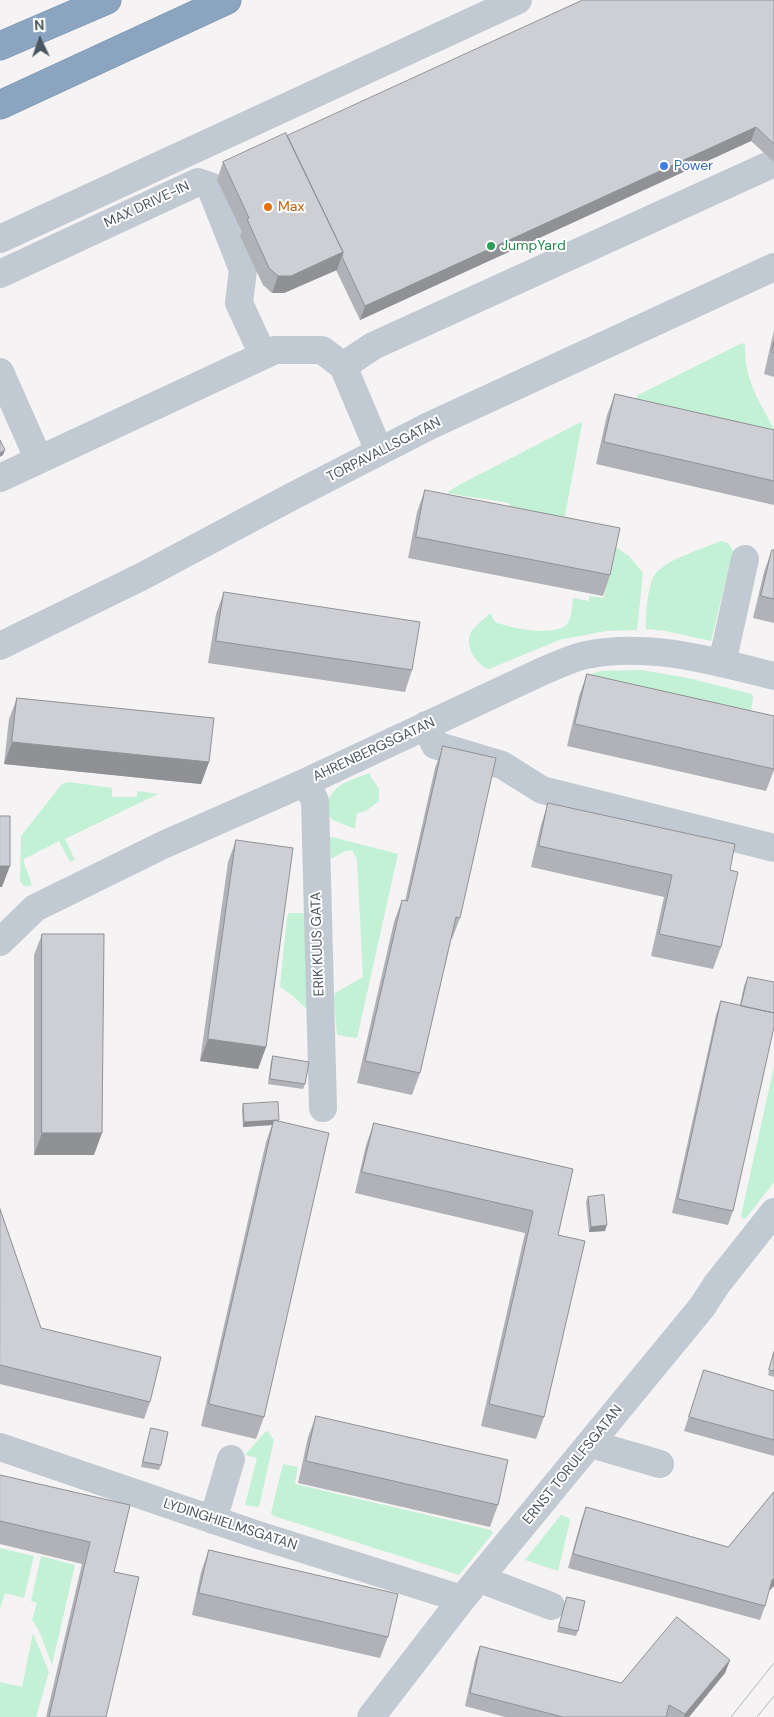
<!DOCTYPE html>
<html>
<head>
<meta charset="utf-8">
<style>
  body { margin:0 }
  #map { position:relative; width:774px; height:1717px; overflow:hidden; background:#f5f3f3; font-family:"DM Sans",sans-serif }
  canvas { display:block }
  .north { position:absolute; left:15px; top:15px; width:50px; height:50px; -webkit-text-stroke:4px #fff; paint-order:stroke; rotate:357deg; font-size:14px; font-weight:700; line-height:20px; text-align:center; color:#4a5661 }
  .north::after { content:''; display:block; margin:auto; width:18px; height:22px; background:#4a5661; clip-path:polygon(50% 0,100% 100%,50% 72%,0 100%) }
</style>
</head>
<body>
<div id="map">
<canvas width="774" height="1717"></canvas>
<div class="north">N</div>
</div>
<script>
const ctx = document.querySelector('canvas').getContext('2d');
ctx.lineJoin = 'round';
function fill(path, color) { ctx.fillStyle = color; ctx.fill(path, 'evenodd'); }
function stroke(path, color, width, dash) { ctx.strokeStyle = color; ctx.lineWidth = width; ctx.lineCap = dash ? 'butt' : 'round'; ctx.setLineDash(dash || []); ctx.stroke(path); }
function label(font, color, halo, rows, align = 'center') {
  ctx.font = font + ' "DM Sans",sans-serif'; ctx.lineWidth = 4; ctx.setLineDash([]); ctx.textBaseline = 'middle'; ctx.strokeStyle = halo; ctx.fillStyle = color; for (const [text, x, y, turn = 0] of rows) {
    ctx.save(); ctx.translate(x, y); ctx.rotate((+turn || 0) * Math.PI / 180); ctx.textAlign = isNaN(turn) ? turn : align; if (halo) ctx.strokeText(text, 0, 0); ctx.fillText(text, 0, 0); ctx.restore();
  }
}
fill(new Path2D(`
  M742,343L745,345C744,379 759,401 774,429V433L636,400L638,395Z
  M581,422L582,424L564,521L511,511L509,503C488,499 468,497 447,493L457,486Z
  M721,541L728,543L733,551L711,641L666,631L646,629C645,618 648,581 656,573C668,559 704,548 721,541Z
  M610,543L629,556L643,573L637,630L606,631L559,640L489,669C477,666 465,647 470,634C473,627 483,620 489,614H491L495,622C510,628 553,637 566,625C572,620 572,606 573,598L589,601V596L604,598L613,549Z
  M641,670L688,678L752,694L753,697L750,719L588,675L601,671Z
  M370,773L371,777L379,789V801L366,811L357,813L355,829L333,820L328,815C323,788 349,780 370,773Z
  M69,782L112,788V797H137V791L158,794L65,839L75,860L70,862L59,841L24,859V863L32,885C28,888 22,886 20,881L21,836L62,784Z
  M328,836L398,854L357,1038L337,1035L334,999L335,993L363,977L357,859L352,850L345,851L331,859Z
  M289,913H305L309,1011L293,996L280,987L287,918Z
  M774,1066V1182L747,1217L744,1219L741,1216Z
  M268,1431L274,1440L259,1507L245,1505L257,1458L245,1455L265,1432Z
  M283,1464L298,1467L295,1484L491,1530L493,1533L459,1575L274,1516L271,1513Z
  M561,1515L569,1518L570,1521L558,1571L525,1560Z
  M0,1548L34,1556L24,1598L5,1593L0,1609Z
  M41,1556L75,1565L52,1665L39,1631L32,1620L37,1603L31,1601Z
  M33,1633L49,1672L36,1717H0V1682L22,1687Z`), '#c3f1d5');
const highway = new Path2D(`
  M0,46L107,0
  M0,105L227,0`);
stroke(highway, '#7690ad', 29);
stroke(new Path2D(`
  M0,239L518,0
  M0,274L198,182L210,186L243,270L239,303L263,355
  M343,366L373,346L774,163
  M0,372L39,460
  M0,478L275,350H322L343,366L379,451
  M0,646L143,576L291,497L429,426L774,267
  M718,662L725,650L745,559
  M426,725L435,745L502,765L542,790L774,848
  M306,782L315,801L323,1108
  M0,942L35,908L163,845L306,782L543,671C556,666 571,658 586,655C649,642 713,661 774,676
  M591,1444L660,1464
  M0,1447L258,1535L462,1599
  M213,1520L231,1459
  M480,1579L551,1606
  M371,1717L462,1599L702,1307L717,1284L774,1212`), '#c1cad2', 28);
stroke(highway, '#8ba5c1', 28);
stroke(new Path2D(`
  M731,1717L774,1663
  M757,1717L774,1696`), '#b5b8bd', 1);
fill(new Path2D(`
  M774,0V162L751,141L360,320L336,270L284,293H272L263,285L240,236L242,232L217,180L223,162L287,136Z
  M774,330V377L764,374Z
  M615,394L774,430V505L596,464L607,415Z
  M425,490L610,575L603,596L408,558L417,512Z
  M772,550H774V623L753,618L764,572Z
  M224,592L412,670L405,692L208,663L216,614Z
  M587,674L774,716V770L766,791L567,746L579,696Z
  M17,698L209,762L201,784L4,764L9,719Z
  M443,746L460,918L452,939H451L420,1073L412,1095L357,1083L394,922L402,900L405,901L435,768Z
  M548,803L730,870L721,947L713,969L651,956L664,897L531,867L541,825Z
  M236,840L266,1047L258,1069L200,1061L228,862Z
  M42,934L94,1155H34V955Z
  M748,977L733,1211L728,1225L672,1213L716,1015L721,1001L740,1005L744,986Z
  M273,1056L305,1084L303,1089L268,1084L271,1061Z
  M243,1104L279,1121L264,1417L256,1439L201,1426L266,1142L272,1125L243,1127L242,1109Z
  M374,1123L573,1169L558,1235L544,1417L536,1439L481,1426L525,1233L355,1193L366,1145Z
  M588,1197L605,1231L589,1232L586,1202Z
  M0,1209L41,1328L150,1402L144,1419L0,1384Z
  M774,1350V1377L768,1375Z
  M704,1370L774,1391V1456L684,1431Z
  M316,1416L498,1505L490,1527L298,1483L308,1437Z
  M151,1428L161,1465L159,1470L141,1467Z
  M0,1475L130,1505L114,1572L106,1717H46L82,1564L0,1544Z
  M774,1492V1586L768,1592L765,1606L760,1620L568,1568L581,1521L586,1507L728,1547Z
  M209,1550L388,1637L380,1658L192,1615L201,1572Z
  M567,1597L578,1631L576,1636L557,1632Z
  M480,1646L621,1683L730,1660L725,1673L689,1717H505L465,1706L475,1660Z`), '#b0b2b7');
fill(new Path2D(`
  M756,127L751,141L360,320L365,306Z
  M343,252L337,270L284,293H272L278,276Z
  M5,450L3,455L0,457V453Z
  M12,742L209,762L201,784L4,764Z
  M0,866H10L2,887H0Z
  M208,1039L266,1047L258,1069L200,1061Z
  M274,1120L272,1125L243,1127L244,1122Z
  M42,1133H102L94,1155H34Z
  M607,1225L605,1231L589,1232L591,1227Z
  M774,1578V1586L766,1594L772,1580Z
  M730,1660L725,1673L689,1717H684L685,1714Z`), '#909195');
const building = new Path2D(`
  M583,0H774V144L756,127L365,306L342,257L343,252L287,136Z
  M286,133L343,252L291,276H278L269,268L247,219L249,218L223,162Z
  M774,342V353L772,352Z
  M615,394L774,430V481L604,442Z
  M0,440L5,450L0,453Z
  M425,490L620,528L610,575L416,537Z
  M772,550H774V599L761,596Z
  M224,592L420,622L412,670L216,641Z
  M587,674L774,716V769L575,724Z
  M17,698L214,718L209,762L12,742Z
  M443,746L496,758L460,918L456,917L420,1073L365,1061L402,900L407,901Z
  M548,803L735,844L730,870L738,872L721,947L659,934L672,875L539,846Z
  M0,816H10V866H0Z
  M236,840L293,848L266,1047L208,1039Z
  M42,934H104L102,1133H42Z
  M748,977L774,982V1013L741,1006Z
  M721,1001L774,1013V1027L733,1211L678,1199Z
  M273,1056L309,1062L305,1084L270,1079Z
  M278,1102L279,1120L244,1122L243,1104Z
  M274,1120L329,1133L264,1417L209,1404Z
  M374,1123L573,1169L558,1235L585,1241L544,1417L489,1404L533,1211L362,1172Z
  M604,1195L607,1225L591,1227L588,1197Z
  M0,1209L41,1328L161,1357L150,1402L0,1365Z
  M774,1352V1371L769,1370Z
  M704,1370L774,1391V1440L689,1417Z
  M316,1416L508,1460L498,1505L306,1461Z
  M151,1428L168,1432L161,1465L143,1462Z
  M0,1475L130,1505L114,1572L139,1577L106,1717H49L90,1542L0,1521Z
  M774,1492V1578L772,1580L765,1606L573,1554L586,1507L728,1547Z
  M209,1550L398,1594L388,1637L199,1593Z
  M567,1597L585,1601L578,1631L559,1627Z
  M677,1617L730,1660L685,1714L669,1705L666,1717H563L470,1693L480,1646L621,1683Z`);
fill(building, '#cdcfd5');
stroke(building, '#909195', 1);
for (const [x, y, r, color] of [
  [664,166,5,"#3f7fe0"],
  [268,207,5,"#e8710a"],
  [491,246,5,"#2e9e5b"]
]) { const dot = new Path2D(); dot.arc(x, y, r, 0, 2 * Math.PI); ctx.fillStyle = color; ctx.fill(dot); stroke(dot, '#fff', 2); }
label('14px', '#366cbe', '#fff', [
  ["Power",674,166]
], 'left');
label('14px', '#4a5661', '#fff', [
  ["MAX DRIVE-IN",147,205,-25],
  ["TORPAVALLSGATAN",384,450,-27],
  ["AHRENBERGSGATAN",374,750,-25],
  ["ERIK KUUS GATA",318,944,-92],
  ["ERNST TORULFSGATAN",573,1465,-51],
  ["LYDINGHIELMSGATAN",230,1525,18]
]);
label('14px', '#c56008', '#fff', [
  ["Max",278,207]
], 'left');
label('14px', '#27864d', '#fff', [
  ["JumpYard",501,246]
], 'left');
</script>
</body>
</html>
